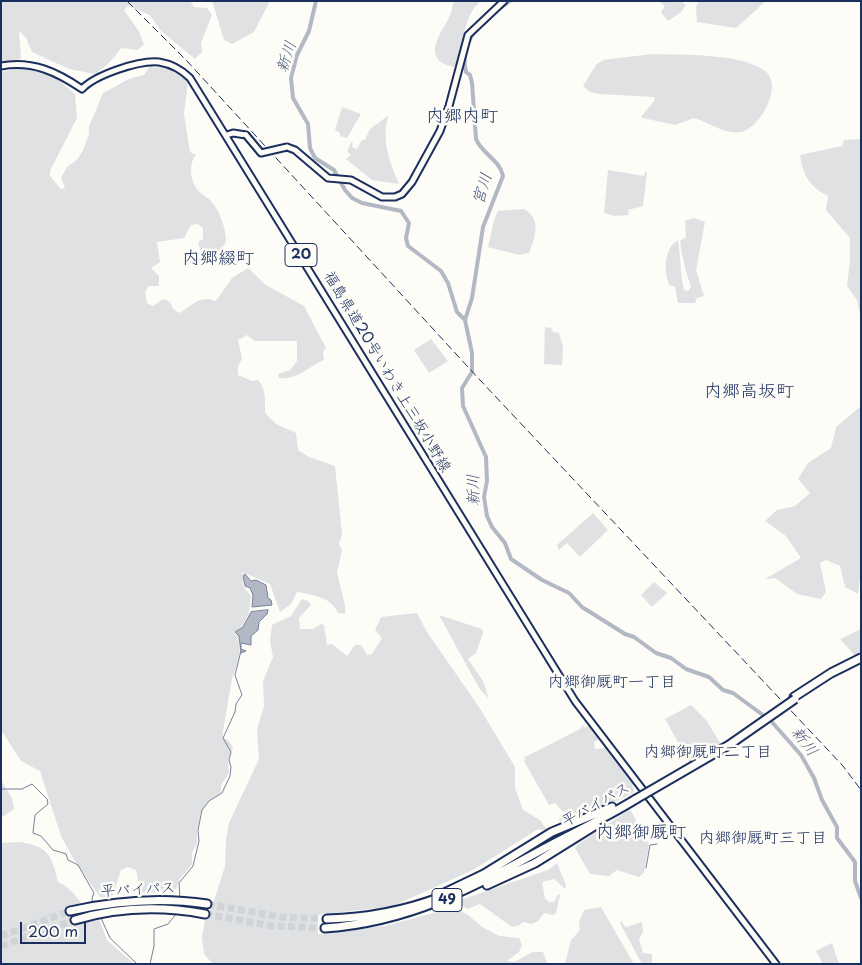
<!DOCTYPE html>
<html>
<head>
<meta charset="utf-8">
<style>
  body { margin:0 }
  #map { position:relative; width:862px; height:965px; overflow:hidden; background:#fdfcf7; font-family:"Playpen Sans",sans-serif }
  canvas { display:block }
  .frame { position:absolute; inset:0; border:2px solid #1b2f5e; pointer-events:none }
  .scale { position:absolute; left:20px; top:922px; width:66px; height:22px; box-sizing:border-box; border:2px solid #1b2f5e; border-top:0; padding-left:6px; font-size:15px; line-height:18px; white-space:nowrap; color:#1b2f5e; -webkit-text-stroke:4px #fdfcf7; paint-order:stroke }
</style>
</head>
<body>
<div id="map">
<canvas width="862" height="965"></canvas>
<div class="frame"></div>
<div class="scale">200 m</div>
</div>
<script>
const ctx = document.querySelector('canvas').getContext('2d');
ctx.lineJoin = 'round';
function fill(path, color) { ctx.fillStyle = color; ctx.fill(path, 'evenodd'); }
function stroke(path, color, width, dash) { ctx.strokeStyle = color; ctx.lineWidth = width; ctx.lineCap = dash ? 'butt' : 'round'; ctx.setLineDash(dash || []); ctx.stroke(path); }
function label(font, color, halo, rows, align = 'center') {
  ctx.font = font + ' "Playpen Sans","Klee One",sans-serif'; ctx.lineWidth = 5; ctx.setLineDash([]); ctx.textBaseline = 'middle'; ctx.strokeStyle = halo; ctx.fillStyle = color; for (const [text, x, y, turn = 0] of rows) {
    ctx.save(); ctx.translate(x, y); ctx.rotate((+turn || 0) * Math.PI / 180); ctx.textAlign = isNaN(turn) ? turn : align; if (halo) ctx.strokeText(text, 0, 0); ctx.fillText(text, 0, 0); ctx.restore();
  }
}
fill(new Path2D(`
  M1,1H190L194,7L207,8L212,15L201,43L202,52L195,59L160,30L150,15L128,6L124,10L138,30L144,44L138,50L121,48C114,58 107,66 95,74L69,69L32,52L26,38L19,31L21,59L1,62Z
  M212,1H270L254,32L232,44L224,40Z
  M454,1H481C463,15 463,43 461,64C457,67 455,67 450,66C423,59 439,35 448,20C451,14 452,8 454,1Z
  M658,1H681L686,5L681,12L668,21L661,12L665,6Z
  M699,1H766L736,28L697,22L696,7Z
  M652,54C681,55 742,53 765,71C784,86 760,128 741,132C724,135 709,122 694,118L675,125L643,118L641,117L655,100L654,97L598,94L590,92L583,86L596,65L603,60Z
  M25,66L56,78L75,94L77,118L50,171V176L61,189L65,188L61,178L67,167L77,160L83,150L89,134V127L103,93L129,79L144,75L150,66L174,70L188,81L184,114L190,152L196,155C187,165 191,186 202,194C205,197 209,198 211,201C220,212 226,228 226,242L213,260H204L198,242L203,239V228L198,224L191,225L184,238L157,242L160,262L151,268L159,276V286H149L145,292L147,303L153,306L163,299L170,302L173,309L179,313C192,306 200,294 216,301L232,278L248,268L266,285L304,306L326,348L323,352L324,360C308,367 298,380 279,378L278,374L290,370L297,361V341H255L247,335L238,340L242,358L238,367V375L252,381L258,380C266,389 265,401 265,413L276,424L296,433L298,450L309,457L335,466L342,534L339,544L342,550L337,573L345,605V614L338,613C331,597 314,595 297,592L291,604L280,612L270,584L242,572L243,586L251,596L249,612L243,625L234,633L238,636L240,654L232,679L222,737L229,741L233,747L228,760L229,773L221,785V793L209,801L201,812L197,830V843L192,853V864L179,880L176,889C164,892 153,894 141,892L136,870L128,867L121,870L113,895L109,897H100L74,860L61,836L40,771L21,761L1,730V72Z
  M342,107L361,114L347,138L340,136V133L335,130Z
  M389,115C380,138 390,163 399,184L372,180L346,159L350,156L351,154L347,152L351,142L353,143L352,147L357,149L362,140H365L370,129Z
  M861,139V319L857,300L847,286L850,260V238L826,210L828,196C810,187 803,176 800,155L842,146L844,140Z
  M608,170L644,176L645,172H647L643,206L628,210L629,215L614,216L604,213Z
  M524,209C542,219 535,238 529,253L519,255L488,247L494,220L498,211Z
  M694,218L705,222L696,270L704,296L697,298L695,303H678L675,286H670C663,274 664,247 678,240C681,257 680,274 684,290L688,291L691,287C686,271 682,258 680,241L686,237L685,221Z
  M545,327L551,328L553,332L559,333L563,347L562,365L544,364Z
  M431,339L448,361L429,373L414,350Z
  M861,406V571L858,594L845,587L840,566L826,560L820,563L826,592L821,599L797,594L775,578L765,579L801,558L786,536L765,521L777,510L795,506L810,493L798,479L808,463L831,448L836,427Z
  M593,513L608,530L580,557L567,543L559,550L557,545Z
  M654,582L667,593L652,607L641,595Z
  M302,599L308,601L311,605L299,618L300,629H313L321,624L324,625L327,645L332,644L347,656L355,645H361L367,655L372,654L382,638L375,630L381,617L417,613L427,632L479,707L515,767V788L523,810L540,820L547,830L546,831L538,829L473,870L393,906L318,915V934L385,926L444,910H456L467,914L482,927L499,936L519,938L522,945L519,952L507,961L514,962L533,952H543L547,963L549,964H213L204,954L202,937L205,920L215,898L225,866L226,839L229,823L259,759L257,729L264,706L263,681L273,657L270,641L272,625L291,616Z
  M439,615L482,629L483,633L476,653L468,659L483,681L489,699L479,688Z
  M861,629V654L855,656L840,639Z
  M691,705L706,720L721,744L689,762L665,719Z
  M582,725L585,728L590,725L600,739L594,742L595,749L607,748L634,784L632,786L634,790L633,793L596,812L563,823L558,819L562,817L563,812L555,803L549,805L524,761L525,757L580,729Z
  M1,780L12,798L14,809L1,818Z
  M630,809L649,845L644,873L639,877L617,870L609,876L590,874L575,848L577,845Z
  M19,842C48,846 52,855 58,882C73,888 83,906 92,919H99L107,940L134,964H1V843Z
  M557,863L566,885L565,889L554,879L542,882L545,898L549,902H554L558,894L560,895L556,913L553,915L544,913L538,921L532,924L523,922L518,926L512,927L480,904L467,909L457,901L548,870Z
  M601,907L634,964H565L571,940L580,930L579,922L584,910Z
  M623,920L622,923L626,927L642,922L643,932L639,939L643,953L639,955L644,953L652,954V964H642L620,923Z
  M832,943L839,964H823L816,951Z`), '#e0e1e3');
const water = new Path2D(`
  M245,574L251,581L256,580L266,585L268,598L271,600L272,605L252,607L253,595L250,588L245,586L243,576Z
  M268,610L267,614L259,622L258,630L251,636V645L241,643V649L246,651L241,653L239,636L235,632L243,627L251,612Z`);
fill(water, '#b3b8c5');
stroke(water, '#76819c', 1);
stroke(new Path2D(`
  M1,789H22L32,784L47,799L48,804L35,815L33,833L41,836L53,850L66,854L68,860L78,865L94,893L92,898L93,904
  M646,868L650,845L657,844
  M180,899L179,883L193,866L199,841L198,830L202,810L209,801L222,793L230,776L231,767L229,760L231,752L223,738L235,712L236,704L242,695L235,675L241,651
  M100,916L110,938L137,964
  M150,964L154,946V929L168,924L176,914`), '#76819c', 1);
stroke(new Path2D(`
  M316,1L309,31L297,55L291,78L293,98L308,124L310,148L315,158L334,170L345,190L352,198L362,203L401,211L409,223L406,238L408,246L441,271L448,283L457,312L465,320L472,353V372L462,388L463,406L486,457L487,481L484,497L487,516L492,527L505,543L511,559L542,580L569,593L582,607L625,634L634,637L656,653L671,658L686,669L709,677L723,690L733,693L771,721L801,755L814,778L822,800L837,827V838L855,862V881L861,898
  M499,9L510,1
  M465,320L472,298L483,227L503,176C500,160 482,154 476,139L472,83L470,75L466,72C462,57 467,40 477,29`), '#b3b8c5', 4);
stroke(new Path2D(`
  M207,904L281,917L327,919
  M205,914L273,926L325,928
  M1,936L70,911
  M1,946L75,920`), '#d0d3d8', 7, [7, 3.5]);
const primary = new Path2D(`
  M1,66C32,60 57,72 82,89C95,75 139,60 159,62C171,64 181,69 190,78L575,701L776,964
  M227,135L233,133L246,135
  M287,147L295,150L328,178L351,180L382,197H395L402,194L412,182L440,131L449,106L468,35L504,1`);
const highway = new Path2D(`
  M794,697L831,673L861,658
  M487,885L535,863L596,825
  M438,896L484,874L552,832L612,807
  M70,911C115,901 161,897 207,904
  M327,919C366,918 404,911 441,897
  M75,920C118,907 162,906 205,914
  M325,928C410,922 472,888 545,848C575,832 607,817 636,799`);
stroke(primary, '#1b2f5e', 9);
stroke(highway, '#1b2f5e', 11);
stroke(primary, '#fdfcf7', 5);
stroke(highway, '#fdfcf7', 7);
stroke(new Path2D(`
  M127,1L187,61L479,379L843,766L861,790`), '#1b2f5e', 1, [8, 4]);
const primaryBridge = new Path2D(`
  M246,135L261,153L287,147`);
const highwayBridge = new Path2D(`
  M636,799L729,745L795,699`);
stroke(primaryBridge, '#1b2f5e', 9, []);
stroke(highwayBridge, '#1b2f5e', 11, []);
stroke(primaryBridge, '#fdfcf7', 5);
stroke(highwayBridge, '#fdfcf7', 7);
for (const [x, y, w] of [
  [301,255,32],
  [447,900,30]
]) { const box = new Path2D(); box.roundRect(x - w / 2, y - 11.5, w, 23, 4); ctx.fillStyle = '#fdfcf7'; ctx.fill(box); stroke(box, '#1b2f5e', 1); }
label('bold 14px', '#1b2f5e', null, [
  ["20",301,255],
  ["49",447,900]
]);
label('15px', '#1b2f5e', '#fdfcf7', [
  ["福島県道20号いわき上三坂小野線",387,372,59],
  ["平バイパス",596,805,-29],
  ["平バイパス",138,890,-3]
]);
label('italic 16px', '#49587d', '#fdfcf7', [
  ["新川",287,57,-72],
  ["宮川",483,189,-73],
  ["新川",474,490,-91],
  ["新川",804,742,52]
]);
label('16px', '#1b2f5e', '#fdfcf7', [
  ["内郷御厩町一丁目",612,683],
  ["内郷御厩町二丁目",708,753],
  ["内郷御厩町三丁目",763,839]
]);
label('18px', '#1b2f5e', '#fdfcf7', [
  ["内郷内町",462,117],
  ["内郷綴町",218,259],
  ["内郷高坂町",749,392],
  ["内郷御厩町",641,833]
]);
</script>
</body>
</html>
